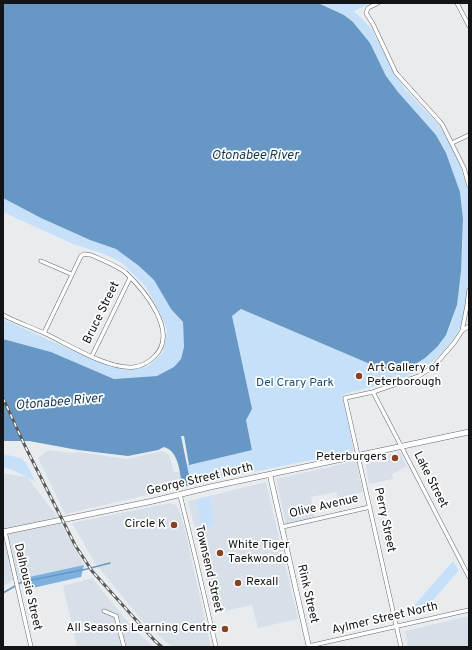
<!DOCTYPE html>
<html>
<head>
<meta charset="utf-8">
<style>
  body { margin:0 }
  #map { position:relative; width:472px; height:650px; overflow:hidden; background:#e9ecef; font-family:Overpass,sans-serif }
  canvas { display:block }
  .frame { position:absolute; inset:0; border:4px solid #131415; pointer-events:none }
</style>
</head>
<body>
<div id="map">
<canvas width="472" height="650"></canvas>
<div class="frame"></div>
</div>
<script>
const ctx = document.querySelector('canvas').getContext('2d');
ctx.lineJoin = 'round';
function fill(path, color) { ctx.fillStyle = color; ctx.fill(path, 'evenodd'); }
function stroke(path, color, width, dash) { ctx.strokeStyle = color; ctx.lineWidth = width; ctx.lineCap = dash ? 'butt' : 'round'; ctx.setLineDash(dash || []); ctx.stroke(path); }
function label(font, color, halo, rows, align = 'center') {
  ctx.font = font + ' Overpass,sans-serif'; ctx.lineWidth = 3.5; ctx.setLineDash([]); ctx.textBaseline = 'middle'; ctx.strokeStyle = halo; ctx.fillStyle = color; for (const [text, x, y, turn = 0] of rows) {
    ctx.save(); ctx.translate(x, y); ctx.rotate((+turn || 0) * Math.PI / 180); ctx.textAlign = isNaN(turn) ? turn : align; if (halo) ctx.strokeText(text, 0, 0); ctx.fillText(text, 0, 0); ctx.restore();
  }
}
fill(new Path2D(`
  M48,450L72,453L78,452L127,459L162,451L169,455L174,472H180L182,487L65,514L38,458Z
  M400,452L407,466L392,474L393,479L369,484L365,460Z
  M356,461L363,492L338,498L336,492L311,497L315,519L286,525L276,479Z
  M3,473L27,477L54,512L84,565L47,574L11,581L3,586Z
  M266,482L298,619L258,628L252,605L215,613L188,501Z
  M170,503L176,505L179,510L185,530L211,647H172L143,622L95,563L72,523Z
  M92,578L133,628L154,647H77L63,586Z
  M469,616V647H408L405,631Z`), '#d7e0e9');
fill(new Path2D(`
  M318,3H371L354,11L371,28L395,74L405,89L439,125L450,142L459,162L468,189L469,196C469,229 470,261 467,293C466,304 465,316 461,326C454,342 435,362 420,370C401,381 365,388 342,395L354,451L191,485L186,464L252,449L246,420L232,316L241,309L377,367L391,370L446,335L452,321L457,305L463,240V219L460,192L446,153L436,135L398,92L386,76L370,43L353,22L344,15Z
  M3,198L41,218L90,240L116,249L139,266L154,280L171,309L183,322L184,347L181,359L174,368L157,376L114,379L51,352L3,339V319L91,359L109,366L128,370L147,367L163,353L167,331L160,313L146,287L122,263L102,253L73,244L3,212Z
  M3,454L21,458L26,463L36,482L13,470L3,467Z
  M209,496L214,523L210,527L196,530L195,528H198L201,524L196,501Z
  M453,561L459,570L421,614L404,617Z`), '#c6e0f9');
fill(new Path2D(`
  M84,565L81,577L24,590L20,579Z`), '#7eb0de');
fill(new Path2D(`
  M3,3H318L344,15L353,22L370,43L386,76L398,92L436,135L446,153L460,192L463,219L461,271L457,305L446,335L437,347L425,358L414,365L391,370L377,367L241,309L232,316L252,409L246,420L252,450L189,465L184,436H181L191,485L182,487C180,473 179,451 164,447L158,450L128,456L78,450L29,441H3V339L51,352L114,379L157,376L174,367L181,359L184,347L183,322L171,309L154,280L139,266L116,249L90,240L41,218L3,198Z`), '#6797c4');
stroke(new Path2D(`
  M3,593L22,582L87,569L110,563`), '#6797c4', 1.5);
const minor = new Path2D(`
  M378,3L368,8L366,13L373,24L396,73L442,124L464,168L469,186
  M457,3L469,26
  M452,143L469,135
  M41,261L71,274
  M3,315C16,322 31,327 44,333C68,344 108,370 134,367C143,366 149,362 155,356C179,332 144,290 126,273C118,266 102,260 91,255L84,254L81,256L44,333
  M462,331L469,326
  M92,356L130,278
  M373,392L469,577
  M180,495L196,560L216,647
  M282,527L370,507
  M5,532L31,647
  M104,611L116,616L124,647
  M309,646L469,610
  M401,647L345,398L373,392L419,376L434,366L454,343L462,331L467,306L469,290`);
const tertiary = new Path2D(`
  M270,475L309,647`);
const secondary = new Path2D(`
  M3,532L153,501L210,487L469,432`);
stroke(minor, '#66686b', 4.5);
stroke(tertiary, '#66686b', 5.5);
stroke(secondary, '#66686b', 6);
stroke(minor, '#fff', 3.5);
stroke(tertiary, '#fff', 4.5);
stroke(secondary, '#fff', 5);
const rail = new Path2D(`
  M3,398L25,446L75,545L92,571L155,641L162,647`);
stroke(rail, '#5a5b5d', 3);
stroke(rail, '#fff', 1.5, [4.5]);
for (const [x, y, r, color] of [
  [359,376,4,"#8a4224"],
  [395,458,4,"#8a4224"],
  [174,525,4,"#8a4224"],
  [220,553,4,"#8a4224"],
  [238,583,4,"#8a4224"],
  [225,629,4,"#8a4224"]
]) { const dot = new Path2D(); dot.arc(x, y, r, 0, 2 * Math.PI); ctx.fillStyle = color; ctx.fill(dot); stroke(dot, '#fff', 1.5); }
label('12px', '#131415', '#fff', [
  ["Bruce Street",102,313,-64],
  ["George Street North",200,480,-13],
  ["Lake Street",430,480,63],
  ["Olive Avenue",324,507,-13],
  ["Perry Street",384,520,78],
  ["Townsend Street",208,569,77],
  ["Dalhousie Street",27,587,77],
  ["Rink Street",307,594,77],
  ["Aylmer Street North",385,619,-13]
]);
label('12px', '#131415', '#fff', [
  ["Art Gallery of",367,369],
  ["Peterborough",367,383],
  ["Peterburgers",387,458,"right"],
  ["Circle K",166,525,"right"],
  ["White Tiger",228,546],
  ["Taekwondo",228,560],
  ["Rexall",246,583],
  ["All Seasons Learning Centre",217,629,"right"]
], 'left');
label('12px', '#1a4f7b', '#fff', [
  ["Del Crary Park",295,384]
]);
label('italic 13px', '#143958', '#fff', [
  ["Otonabee River",255,156],
  ["Otonabee River",59,403,-5]
]);
</script>
</body>
</html>
